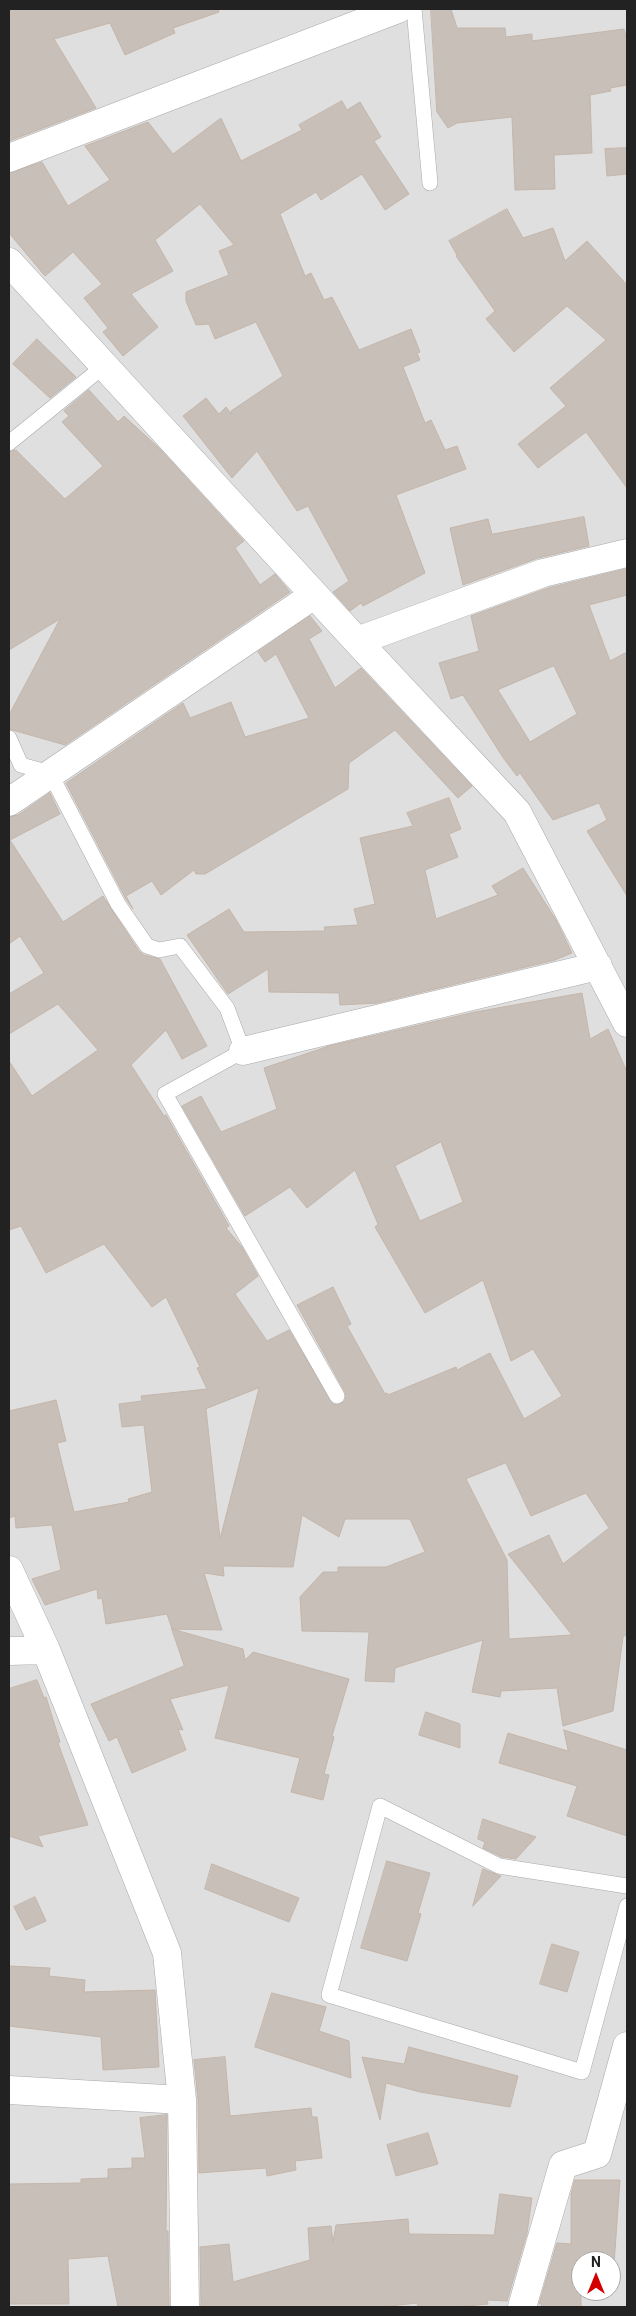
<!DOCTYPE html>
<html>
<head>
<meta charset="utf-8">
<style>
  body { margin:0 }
  #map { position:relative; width:636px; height:2316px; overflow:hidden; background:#f2efe9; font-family:Roboto,sans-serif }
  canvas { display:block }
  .frame { position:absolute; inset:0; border:10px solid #222; pointer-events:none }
  .north { position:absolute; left:571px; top:2251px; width:50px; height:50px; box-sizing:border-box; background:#fff; border:1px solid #a7a7a7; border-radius:50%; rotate:0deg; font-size:14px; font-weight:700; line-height:20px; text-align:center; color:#222 }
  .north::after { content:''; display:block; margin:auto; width:18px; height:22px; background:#d40000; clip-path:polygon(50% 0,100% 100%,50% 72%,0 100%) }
</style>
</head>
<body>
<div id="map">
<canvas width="636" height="2316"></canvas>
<div class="frame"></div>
<div class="north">N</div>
</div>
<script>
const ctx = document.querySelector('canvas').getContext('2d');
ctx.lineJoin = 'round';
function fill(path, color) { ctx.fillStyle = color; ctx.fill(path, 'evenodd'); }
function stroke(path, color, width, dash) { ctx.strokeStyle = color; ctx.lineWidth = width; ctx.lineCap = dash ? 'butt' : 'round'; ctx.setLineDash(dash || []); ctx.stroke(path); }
fill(new Path2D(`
  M9,9H627V2307H9ZM581,2261H611V2291H581Z`), '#e0dfdf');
const building = new Path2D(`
  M9,9H218L219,12L173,28L175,33L125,55L110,23L54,39L96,108L9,141Z
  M431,9H451L457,28H505L506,37L532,34V41L624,29L627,41V85L610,88L611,91L590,95L592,153L554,155L555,189L515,190L512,117L457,123L448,128L437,112Z
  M342,101L347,110L360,102L381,137L374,141L409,194L385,210L362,174L321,200L316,192L280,214L305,276L311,273L324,300L332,297L359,350L411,329L420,352L417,353L420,360L403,367L425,423L431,420L445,450L457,446L466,469L396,495L425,573L363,606L361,603L350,611L333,592L349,581L308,506L297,511L257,451L232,478L183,416L206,398L219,414L226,407L232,415L231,411L283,376L256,322L215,339L209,324L196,325L186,301V292L229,275L219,251L234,245L200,204L155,240L173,271L131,294L158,327L123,356L103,332L108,328L84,298L102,284L73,252L45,276L9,233V173L42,162L68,206L110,180L85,146L148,122L173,154L221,118L241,161L302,130L299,125Z
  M627,148V174L607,176L605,149Z
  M507,209L523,238L553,228L565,261L587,241L627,285V488L586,432L538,468L518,444L566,406L550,388L606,340L567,306L514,352L486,319L495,311L456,256L457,255L449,241Z
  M37,339L76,377L50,398L13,364Z
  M89,390L118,422L124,416L160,449L244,541L235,548L260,585L275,574L290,592L65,745L9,729V715L60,619L9,650V452L16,450L65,499L103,466L62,422L69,416L64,411Z
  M584,517L589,546L538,558L463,585L450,528L488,519L492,534Z
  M627,569V595L589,605L610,661L627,652V896L587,831L607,820L599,803L553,820L520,773L517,776L504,759L463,695L451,699L439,663L479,651L471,616L548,588ZM554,666L577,714L530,742L498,690Z
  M310,616L322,631L309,639L335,688L361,668L472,786L458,798L395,730L349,763L348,789L205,874H196L194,870L161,895L152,881L126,896L133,909L126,899L66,783L183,703L190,718L231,702L245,737L309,718L276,654L265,662L258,652Z
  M50,793L60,814L10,840L63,922L103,896L139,951L144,955L160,959L207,1046L182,1059L166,1030L131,1065L164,1116L166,1115L229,1226L226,1228L242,1247L258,1276L235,1294L267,1341L289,1330L333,1404L337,1405L345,1401V1392L297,1305L333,1287L351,1324L347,1326L385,1394L387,1393L388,1395L456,1367L457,1370L490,1353L524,1419L562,1396L533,1349L511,1361L483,1280L425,1313L375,1227L378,1224L355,1170L307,1208L290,1187L245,1216L182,1106L201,1096L221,1132L277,1109L264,1068L329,1046L475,1012L582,993L590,1039L608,1029L627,1072V1634L623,1637L613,1711L563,1726L557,1688L501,1691L500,1697L472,1692L483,1640L395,1668L394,1682L365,1681L369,1632L302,1631L300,1597L323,1572H338V1567H386L425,1552L410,1519H345L339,1537L302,1515L293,1567L223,1566L224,1576L204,1573L222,1630L172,1629L167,1614L106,1624L102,1598L98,1599L97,1589L45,1605L32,1579L61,1570L52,1525L16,1528L15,1516L9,1518V1411L56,1400L66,1441L57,1443L74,1512L129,1502L128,1499L152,1492L144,1425L122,1427L119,1404L142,1401L141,1396L207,1389L197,1368L200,1367L166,1297L152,1307L104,1244L46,1273L21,1226L9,1230V1061L32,1096L98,1050L58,1004L9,1034V994L44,973L20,936L9,944V817L18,815ZM441,1142L463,1202L420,1221L395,1166ZM259,1388L220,1539L206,1409ZM506,1463L531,1516L586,1493L609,1528L563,1564L549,1535L508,1554L572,1635L509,1639L507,1560L466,1479Z
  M449,798L461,829L449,834L458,857L425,870L436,919L498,895L492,886L523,868L556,920L572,953L555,960L377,1003L340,1005L339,993L269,992L268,969L228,994L187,935L229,909L244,932L325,931L324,927L358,925L354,909L375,904L360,838L413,826L407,813Z
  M172,1629L243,1649L245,1660L253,1652L349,1679L332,1736L334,1737L324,1774L329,1775L323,1800L291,1792L300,1758L215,1738L229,1685L170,1699L183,1730L178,1729L186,1750L132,1773L117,1737L109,1741L91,1704L184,1666Z
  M37,1680L44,1698L46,1697L60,1742L58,1743L88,1825L38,1836L43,1847L9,1836V1689Z
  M426,1712L460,1724V1748L419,1735Z
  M564,1730L627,1750V1836L567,1816L577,1786L499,1763L508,1733L568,1751Z
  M483,1819L536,1837L516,1859L502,1857L483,1848L485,1842L478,1839Z
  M387,1861L430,1873L418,1913L421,1914L407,1961L361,1948Z
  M212,1864L299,1898L289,1922L205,1889Z
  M483,1869L501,1876L473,1906Z
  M35,1897L46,1921L26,1930L14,1907Z
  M552,1944L579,1952L567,1992L540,1984Z
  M9,1966L50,1968L49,1976L85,1980L84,1992L155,1990L159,2067L103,2070L101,2037L9,2026Z
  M272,1993L326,2007L319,2031L349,2041L351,2078L255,2047Z
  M409,2047L518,2076L510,2107L420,2092L386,2083L380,2120L362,2057L404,2064Z
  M225,2057L230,2116L311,2108L312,2117H317L322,2158L295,2161L296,2170L267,2176L266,2168L199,2173L198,2100L194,2060Z
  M167,2115L166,2231H168L169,2307H118L108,2256L68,2259L69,2304H9V2184L81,2183V2179L108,2178V2169L132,2168V2158H145L140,2118Z
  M428,2133L438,2164L396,2176L387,2145Z
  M575,2180H620L613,2278H611V2261H581V2307H541L542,2304H539L557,2243L571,2244V2195Z
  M500,2194L532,2198L527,2233L507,2301L487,2300L488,2304L457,2307H418L417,2303L381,2307H201L200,2247L229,2244L233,2282L310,2260L308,2228L331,2226L333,2242L336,2225L408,2219L409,2234L494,2235Z`);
fill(building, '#c7bfb8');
stroke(building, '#c4b6ab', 1);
const service = new Path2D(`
  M414,9L430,183
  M9,443L104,366
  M9,738L21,765L50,773L118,904L147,946L159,950L180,946L227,1008L243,1051L165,1094L337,1396
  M627,1886L499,1866L380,1806L329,1995L582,2072L627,1906`);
const minor = new Path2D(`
  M9,158L398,9
  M9,262L357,641L517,812L627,1023
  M357,641L543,573L627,553
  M9,802L314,595
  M243,1051L598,966
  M9,1570L46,1650L167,1953L182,2100L185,2307
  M9,1651L46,1650
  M9,2090L182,2100
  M522,2307L563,2165L597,2154L627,2046`);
stroke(service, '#a9a9a9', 16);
stroke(minor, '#a9a9a9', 29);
stroke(service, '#fff', 15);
stroke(minor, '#fff', 28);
</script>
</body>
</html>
